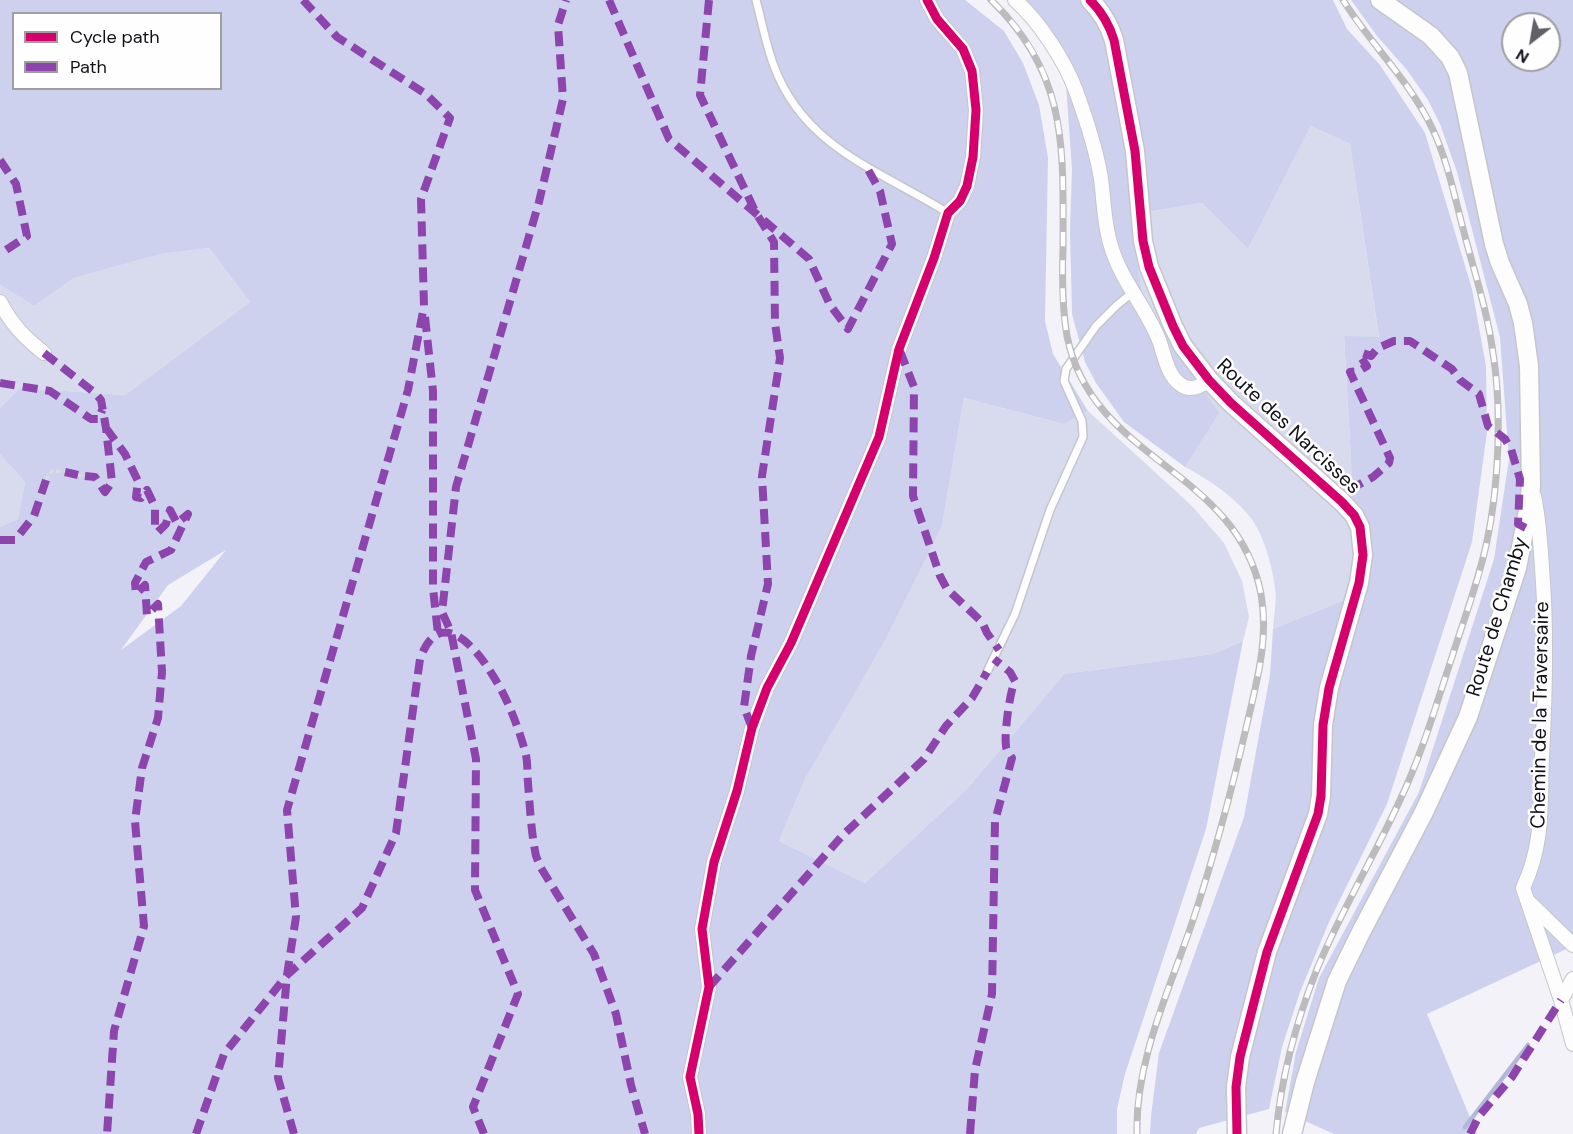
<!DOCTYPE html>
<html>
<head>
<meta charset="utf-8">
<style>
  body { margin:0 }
  #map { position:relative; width:1573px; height:1134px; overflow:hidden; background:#f2f2f8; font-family:"DM Sans",sans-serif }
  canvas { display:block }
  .legend { position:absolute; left:12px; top:12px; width:210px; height:78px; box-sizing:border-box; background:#fefefe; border:2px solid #9f9fa2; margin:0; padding:8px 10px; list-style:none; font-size:18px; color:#111117 }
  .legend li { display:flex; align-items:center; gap:12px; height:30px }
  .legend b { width:30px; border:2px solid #9f9fa2 }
  .north { position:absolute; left:1501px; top:12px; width:60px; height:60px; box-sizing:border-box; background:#fefefe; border:2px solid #9f9fa2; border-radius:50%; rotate:211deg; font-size:16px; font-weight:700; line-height:24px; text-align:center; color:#111117 }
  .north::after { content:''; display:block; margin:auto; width:21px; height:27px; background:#606066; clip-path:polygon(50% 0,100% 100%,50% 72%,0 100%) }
</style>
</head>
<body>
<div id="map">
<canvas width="1573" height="1134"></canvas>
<ul class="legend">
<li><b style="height:8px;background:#d6006c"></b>Cycle path</li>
<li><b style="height:8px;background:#8e44ad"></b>Path</li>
</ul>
<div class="north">N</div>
</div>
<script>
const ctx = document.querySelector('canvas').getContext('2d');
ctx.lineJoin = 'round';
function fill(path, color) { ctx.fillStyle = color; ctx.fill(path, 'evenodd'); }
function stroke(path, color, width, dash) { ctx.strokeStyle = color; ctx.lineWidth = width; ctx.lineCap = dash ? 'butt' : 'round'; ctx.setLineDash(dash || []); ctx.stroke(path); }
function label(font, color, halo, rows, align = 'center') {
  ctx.font = font + ' "DM Sans",sans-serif'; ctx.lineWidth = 5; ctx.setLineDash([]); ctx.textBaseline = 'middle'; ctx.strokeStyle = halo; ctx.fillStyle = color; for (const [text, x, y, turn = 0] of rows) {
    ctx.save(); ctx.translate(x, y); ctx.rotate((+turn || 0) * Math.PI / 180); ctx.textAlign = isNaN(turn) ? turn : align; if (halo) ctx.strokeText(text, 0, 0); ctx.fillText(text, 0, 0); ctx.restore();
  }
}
fill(new Path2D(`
  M1311,126L1350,144L1379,338L1344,337L1351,459L1354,596L1273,629C1274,616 1277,600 1275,587C1272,567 1265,539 1253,521C1238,499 1208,479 1185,467L1218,413L1143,298L1130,215L1202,203L1248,249Z
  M209,248L250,302L125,395L20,388L0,408V285L34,306L74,278L161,254Z
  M964,398L1064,424L1088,411L1191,505L1224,543L1242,581L1249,617L1243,641L1213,654L1064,674L967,789L865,883L779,841L806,777L942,526Z
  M0,454L25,482L18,519L0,527Z`), '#d8daee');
fill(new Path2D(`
  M0,0H965L1004,31L1023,63L1039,105L1048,158L1045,321L1053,354L1088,411L1064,424L964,398L942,526L885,640L806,777L779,841L865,883L967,789L1064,674L1213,654L1243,641L1206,829L1125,1074L1117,1109V1134H0V527L18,519L25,482L0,454V408L20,388L125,395L250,302L209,248L161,254L74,278L34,306L0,285ZM14,14H220V88H14ZM226,550L181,606L121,650L168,585Z
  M1008,0H1333L1347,29L1380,65L1425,133L1472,289L1486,366L1487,432L1472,542L1387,804L1329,922L1300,992L1282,1047L1269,1109L1199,1128L1196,1134H1150L1151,1116L1159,1053L1244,817L1270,675L1273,629L1354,596L1351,459L1344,336L1379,337L1350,144L1311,126L1248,249L1202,203L1130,215L1143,298L1219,413L1185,467L1124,422L1096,383L1085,362L1072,314L1070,229L1072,170L1066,84L1055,56Z
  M1351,0H1573V946L1427,1014L1477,1134H1334L1285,1112L1296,1052L1319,978L1419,792L1494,559L1509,459L1500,337L1457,172L1440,124L1428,100L1407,70L1377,36ZM1513,24H1549V60H1513Z`), '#cdd1ee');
stroke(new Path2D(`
  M1465,1127L1528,1045`), '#b2b6d8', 4.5);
const service = new Path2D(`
  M756,0C762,22 766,45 774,66C804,148 881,171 948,213
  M987,672L1015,614L1050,510L1083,437L1082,421L1064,381L1066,369L1096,326L1117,305L1132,293`);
const minor = new Path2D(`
  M1015,0C1039,21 1065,61 1076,91C1085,116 1097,152 1101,179C1104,201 1104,225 1111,246C1121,281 1146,307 1159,340C1164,353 1167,375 1180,384C1190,392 1200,387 1209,380
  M0,302C11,324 25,338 44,353
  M1534,496C1540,525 1541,553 1543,583C1547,641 1545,699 1542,757C1540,805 1544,843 1523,888L1561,1000L1573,1044
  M1529,902L1573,945
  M1561,1000L1573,979
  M699,1134L698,1114L690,1077L709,987L702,929L714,862L737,791L752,728L767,688L791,643L879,437L899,349L934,258L948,213L960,201L967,186L973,157L976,110L972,71L963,49L937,19L927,0`);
const tertiary = new Path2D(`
  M1090,0C1102,12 1109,24 1114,40L1135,151L1143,241L1149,267L1173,326L1183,346L1209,380L1231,403L1342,502L1354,515L1360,527L1363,555L1359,583L1329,688L1323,725L1321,796L1318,814L1267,952L1252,1010L1240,1057L1236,1087L1237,1134
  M1292,1134L1305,1082L1337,981L1361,932L1424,812L1468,717L1517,568L1529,506L1531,486L1529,366L1523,323L1518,304L1500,263L1494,244L1458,73L1450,57L1431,36L1380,0`);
stroke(service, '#c5c6cb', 10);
stroke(minor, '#c5c6cb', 16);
stroke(tertiary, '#c5c6cb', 21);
stroke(new Path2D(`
  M78,475L85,476
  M46,480L52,471L65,472`), '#dddddf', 3, [4.5, 3]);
stroke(service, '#fdfdfe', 7);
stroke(minor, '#fdfdfe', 14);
stroke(tertiary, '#fdfdfe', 18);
const rail = new Path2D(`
  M991,0C1069,75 1063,149 1063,249C1062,278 1062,307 1067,336C1092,462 1237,468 1261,594C1269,638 1257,681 1247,724C1232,789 1215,853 1194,917C1171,987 1135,1059 1137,1134
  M1276,1134C1281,1078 1296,1022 1317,969C1341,911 1374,857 1400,800C1422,754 1436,705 1452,657C1464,619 1479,580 1487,541C1499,485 1502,409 1493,353C1488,315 1476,277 1466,240C1456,204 1449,164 1433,130C1411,82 1371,45 1343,0`);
stroke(rail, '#bcbcbe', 7);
stroke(rail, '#fefefe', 4.5, [14]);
stroke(new Path2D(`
  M609,0L669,139L809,259L830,305L848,329L892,244L880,191L866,166
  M709,0L700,95L756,213L774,242L775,323L780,358L762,476L768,584L751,656L744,707L752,728
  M0,160L16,184L27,236L0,254
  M425,317L433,391V588L438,634
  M900,351L914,387L913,496L940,576L947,589L982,622L987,633L999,650
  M44,353L95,393L101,400L106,428L112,482L105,492L95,477L85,476
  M0,383L50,391L91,419H99L102,410
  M106,428L125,454L138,481L136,497L141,498L147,490L155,507V526L158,532L166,524L170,510L177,523L188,514L171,550L146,562L135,583L136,594L145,585L147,615L158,604L162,672L158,718L142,768L135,821L144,926L114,1031L107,1134
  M65,472L78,475
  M1349,490L1373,477L1389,463L1390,458L1350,372L1359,371L1367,366L1360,356L1363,353L1371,356L1378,348L1394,341H1410L1452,369L1460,380L1479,394L1488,426L1505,439L1511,449L1520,479L1518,524L1526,528
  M0,540H15L34,516L46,480
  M709,987L843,835L924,759L946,726L972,698L987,672
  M196,1134L224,1054L287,975L362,908L396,833L420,659C438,608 471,641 490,671C506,695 517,723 525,751C528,761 527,772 528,783C530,807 531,832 536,856L541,868L594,954L616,1014L631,1085L645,1134
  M294,1134L278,1078L287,975L296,917L287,810L408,390L424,306L421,199L450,118L426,94L337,37L303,0
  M484,1134L473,1107L518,994L475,890L476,759L451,632L442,612L456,487L539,202L563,99L558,25L566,0
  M970,1134L975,1070L992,994L995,821L1012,758C1010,755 1006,750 1006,746C1004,734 1010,690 1015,681L1010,672L994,659
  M1470,1134L1479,1116L1512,1077L1561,1000`), '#8e44ad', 8, [15, 8]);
stroke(new Path2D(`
  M1090,0C1102,12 1109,24 1114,40L1135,151L1143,241L1149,267L1173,326L1183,346L1209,380L1231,403L1342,502L1354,515L1360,527L1363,555L1359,583L1329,688L1323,725L1321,796L1318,814L1267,952L1252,1010L1240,1057L1236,1087L1237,1134
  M699,1134L698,1114L690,1077L709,987L702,929L714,862L737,791L752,728L767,688L791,643L879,437L899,349L934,258L948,213L960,201L967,186L973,157L976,110L972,71L963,49L937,19L927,0`), '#d6006c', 9);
label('20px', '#111117', '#fefefe', [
  ["Route des Narcisses",1288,427,43],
  ["Route de Chamby",1498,617,-73],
  ["Chemin de la Traversaire",1541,715,-89]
]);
</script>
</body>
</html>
